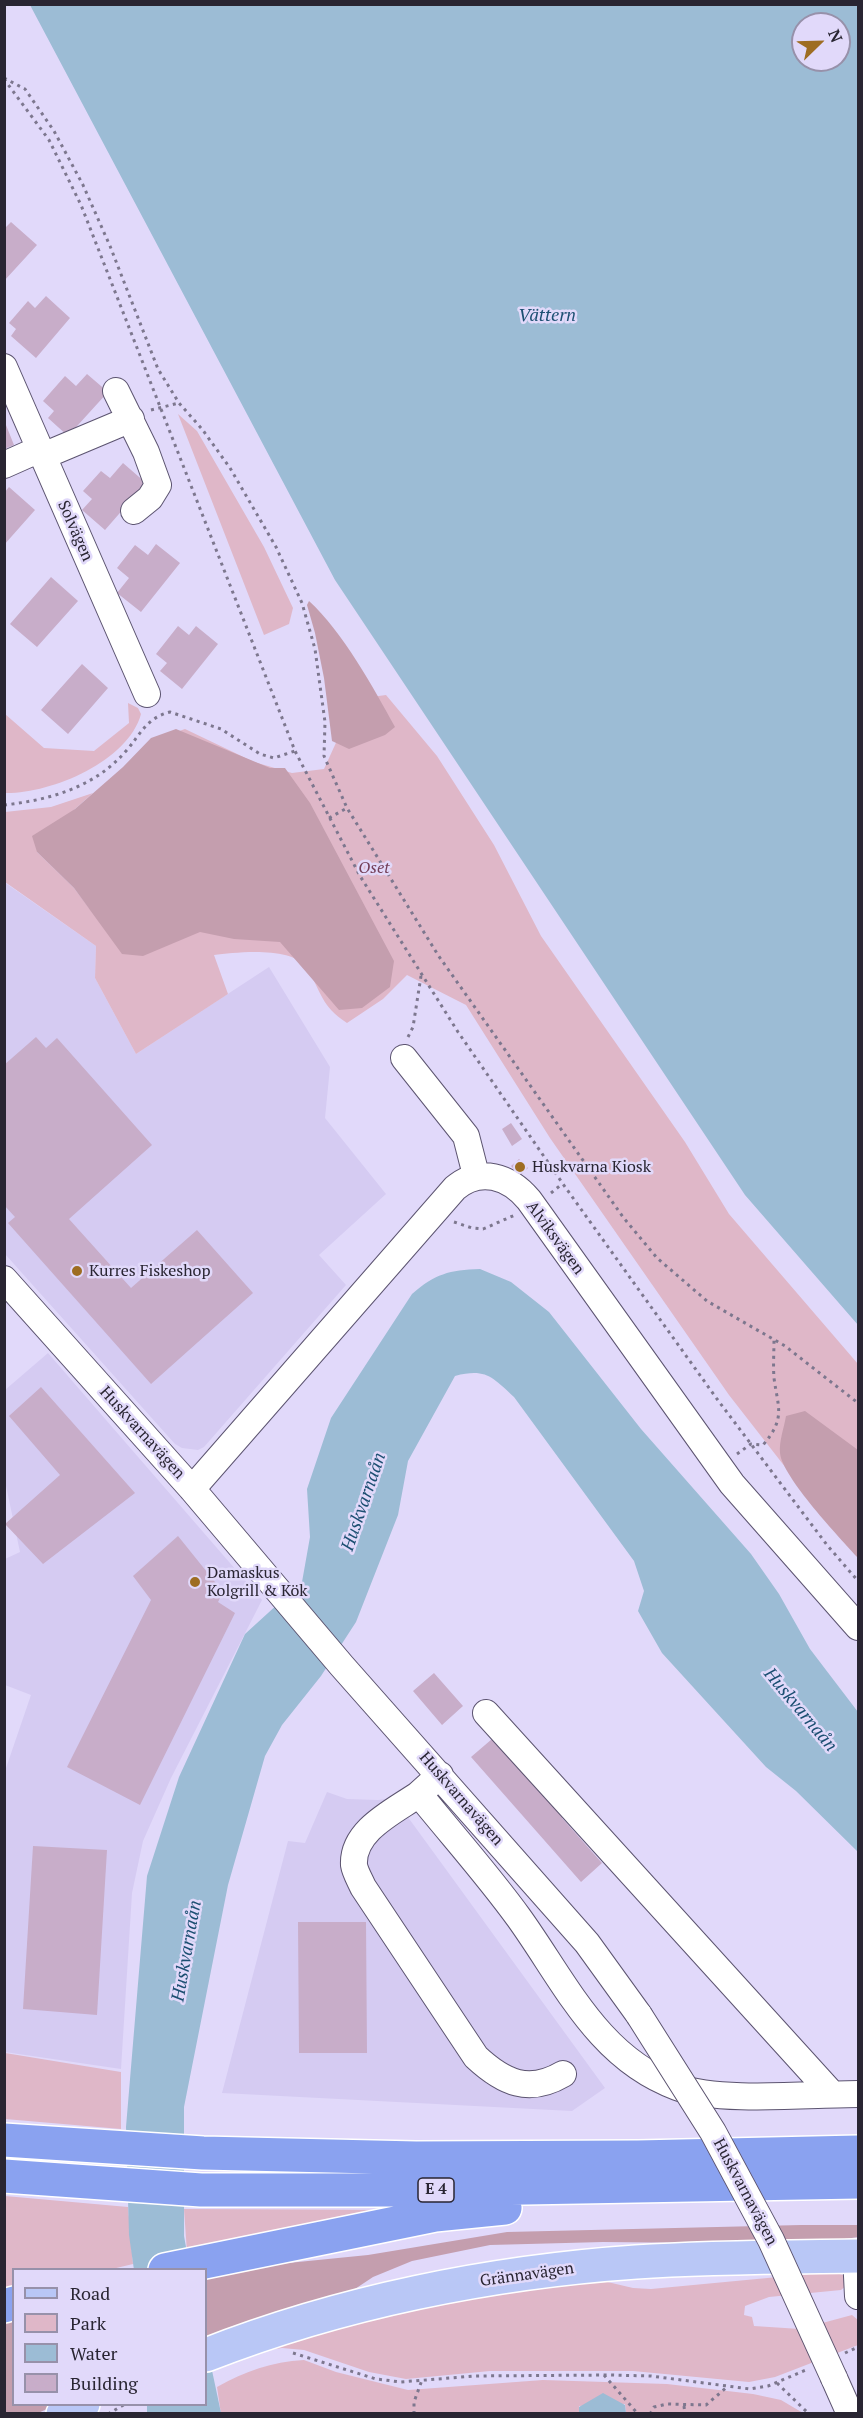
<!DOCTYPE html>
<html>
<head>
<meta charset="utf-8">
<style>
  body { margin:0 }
  #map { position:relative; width:863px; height:2418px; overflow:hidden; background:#e1d9fa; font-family:"PT Serif",serif }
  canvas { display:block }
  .frame { position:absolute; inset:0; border:6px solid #292532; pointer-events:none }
  .legend { position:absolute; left:12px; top:2268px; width:195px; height:138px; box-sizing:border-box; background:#e1d9fa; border:2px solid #9791aa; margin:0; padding:8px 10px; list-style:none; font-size:18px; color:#292532 }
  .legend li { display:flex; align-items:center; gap:12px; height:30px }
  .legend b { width:30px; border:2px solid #9791aa }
  .north { position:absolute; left:791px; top:12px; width:60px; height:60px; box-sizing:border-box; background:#e1d9fa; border:2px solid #9791aa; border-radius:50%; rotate:67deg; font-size:16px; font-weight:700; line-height:24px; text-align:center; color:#292532 }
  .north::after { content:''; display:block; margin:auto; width:21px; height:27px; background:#9e6d22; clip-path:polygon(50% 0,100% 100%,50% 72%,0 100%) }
</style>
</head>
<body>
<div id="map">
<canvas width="863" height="2418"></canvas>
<div class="frame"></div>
<ul class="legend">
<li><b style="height:8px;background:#b9c7f6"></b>Road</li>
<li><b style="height:16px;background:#dfb7c8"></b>Park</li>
<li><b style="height:16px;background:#9cbcd5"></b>Water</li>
<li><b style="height:16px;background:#c8adc9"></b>Building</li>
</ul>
<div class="north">N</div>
</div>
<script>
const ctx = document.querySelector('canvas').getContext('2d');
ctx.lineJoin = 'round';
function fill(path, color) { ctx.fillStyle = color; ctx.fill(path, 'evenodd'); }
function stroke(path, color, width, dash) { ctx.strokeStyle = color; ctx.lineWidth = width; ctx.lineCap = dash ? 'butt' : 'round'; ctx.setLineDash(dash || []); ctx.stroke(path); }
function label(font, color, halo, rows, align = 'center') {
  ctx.font = font + ' "PT Serif",serif'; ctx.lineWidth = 5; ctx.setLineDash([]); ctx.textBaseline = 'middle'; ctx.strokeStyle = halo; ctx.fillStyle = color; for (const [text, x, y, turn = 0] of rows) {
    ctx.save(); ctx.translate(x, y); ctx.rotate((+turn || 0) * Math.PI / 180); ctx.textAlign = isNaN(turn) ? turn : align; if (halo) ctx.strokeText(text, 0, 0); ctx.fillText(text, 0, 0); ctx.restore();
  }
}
fill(new Path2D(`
  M4,882L96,946L95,978L136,1054L269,967L330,1067L325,1118L386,1194L319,1255L346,1285L204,1447L198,1450L182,1448L175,1444L5,1254Z
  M48,1353L262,1600L171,1778L143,1841L132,1893L121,2069L5,2052V1771L31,1695L5,1685V1559L20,1552L5,1481V1390Z
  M327,1792L347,1799L378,1800L394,1798L605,2088L572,2111L222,2093L288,1841L305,1843Z`), '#d5cbf2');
fill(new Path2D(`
  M178,414L197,431L264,547L293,608L289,624L264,635Z
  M386,695L437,756L494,845L541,936L685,1142L729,1214L858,1364V1555L835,1531L729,1395L550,1138L466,1005L407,975L383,999L347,1023C321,1006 322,993 307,968C293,946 237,952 214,955L228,994L136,1054L95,978L96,946L5,882V812L51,807L93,793L75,809L37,852L74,888L89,908L159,738L185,729L254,762L292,773L324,769L345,723L364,698Z
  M128,703L138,708L141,714C128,762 50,794 5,793V714L44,748L94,751L129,723Z
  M5,2053L121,2072V2129L5,2119Z
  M5,2196L128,2207L133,2264L108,2270H14L13,2293L5,2295Z
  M184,2209L397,2210L187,2252Z
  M831,2272L848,2276L847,2285L841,2290L769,2297L745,2306L744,2315L752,2317L754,2326L800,2329L852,2315L858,2320V2345L775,2377L749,2382L633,2371H490L406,2379L369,2372L304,2350L282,2348L251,2353L415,2305L599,2280L633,2288L651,2289Z
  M304,2360L336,2372L408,2390L543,2380L667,2384L753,2394L781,2400L803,2413H626L625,2404L579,2406V2413L221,2414L217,2387C246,2371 271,2362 304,2360Z`), '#dfb7c8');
fill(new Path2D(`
  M309,601C343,632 373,687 395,727L385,735L349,749L332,741L324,678L315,633L307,605Z
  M176,729L270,768H285L310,803L394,961L390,987L362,1008L339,1010L280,942L234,939L200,932L143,956L122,954L74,888L37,852L32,836L75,809L123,767L151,738Z
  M805,1411L858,1450V1558C841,1539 782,1477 780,1453C779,1441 784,1428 786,1416Z
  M801,2225H858V2237L812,2244L603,2242L490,2245L412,2261L373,2277L346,2295L206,2340V2276L258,2266L368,2255L507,2232Z
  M13,2317L14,2404L56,2405L38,2413L5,2414V2320Z`), '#c49eae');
fill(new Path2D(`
  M30,5H858V1325L745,1195L335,580ZM803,24H839V60H803Z
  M480,1269L511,1282L549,1312L641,1429L751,1554L779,1594L810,1649L858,1712V1852L796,1791L766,1767L662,1653L638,1611L644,1591L634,1561L514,1397C492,1377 486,1368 455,1376L408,1461L398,1515L356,1622L321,1676L282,1725L265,1756L228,1885L184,2107V2236L190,2269L134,2270L129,2235L126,2127L147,1876L179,1777L245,1634L302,1582L310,1537L307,1489L331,1418L412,1294C435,1274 449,1270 480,1269Z
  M206,2342L221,2413H147V2405L206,2404Z
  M603,2393L625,2405L626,2413H579V2407Z`), '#9cbcd5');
fill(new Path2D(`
  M11,222L37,245L4,281V229Z
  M46,296L70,318L36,358L11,336L16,329L9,323L28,301L35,308Z
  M87,374L108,392L68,436L48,418L54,411L43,401L65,376L76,386Z
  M4,420L14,445L4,449Z
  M123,463L146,483L105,530L82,510L92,499L83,491L101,471L110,478Z
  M9,487L35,510L4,545V493Z
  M156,544L180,563L141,612L117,593L129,578L117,568L135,545L148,555Z
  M51,577L78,601L37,647L10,624Z
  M178,626L189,635L196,626L218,644L182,689L160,671L167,663L156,654Z
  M82,664L108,688L68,734L41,710Z
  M36,1037L46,1048L57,1038L152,1145L69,1219L131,1288L197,1230L253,1293L151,1384L8,1223L15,1217L4,1205V1065Z
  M511,1123L522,1139L512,1146L502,1129Z
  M519,1159L528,1168L520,1176L511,1166Z
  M41,1387L135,1493L43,1564L5,1524L60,1475L9,1416Z
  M178,1536L223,1592L218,1602L235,1613L140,1805L67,1767L151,1600L133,1576Z
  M434,1673L463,1706L442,1725L413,1691Z
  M492,1739L502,1751L505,1748L526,1766L521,1771L538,1790L543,1785L568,1813L562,1818L602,1863L581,1882L471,1757Z
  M33,1846L107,1850L97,2015L23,2009Z
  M298,1922H366L367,2053H299Z`), '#c8adc9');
const minor = new Path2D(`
  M4,367L147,694
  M116,391L146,452L158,485L150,498L134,511
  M43,456L131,419
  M4,465L40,449
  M404,1058L466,1136L476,1175
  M4,1279L192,1489L342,1666L587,1943L639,2015
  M192,1489L455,1188C480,1167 509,1176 529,1200L732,1484L858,1627
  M486,1713L832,2094
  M440,1775L419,1794C452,1835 488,1875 519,1918C565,1982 598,2058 677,2087C719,2103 811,2094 858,2094
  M419,1794C395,1811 352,1830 354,1865C355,1872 360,1880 363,1887L476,2057C504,2083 529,2094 563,2074
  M856,2256L858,2296
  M834,2378L850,2414`);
const major = new Path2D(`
  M206,2355C341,2302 491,2272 636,2262C710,2257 784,2257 858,2256
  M63,2414L83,2404`);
const highway = new Path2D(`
  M4,2140L203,2153L416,2158L638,2157L858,2152
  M4,2176L201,2190H414L858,2182
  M165,2270L435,2215L505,2208
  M4,2306L14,2303`);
stroke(minor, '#5c5470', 28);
stroke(major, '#fff', 36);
stroke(highway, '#fff', 36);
stroke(new Path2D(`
  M4,78L25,89L54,131L83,185L110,246L158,369L179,403L202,429L230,468L276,547L302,603L315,649L325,722L324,756L347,808L438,955L623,1217L657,1258L707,1301L785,1346L858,1403
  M4,79L49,140L81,205L295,751L360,876L458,1032L563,1184L717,1399L827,1545L858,1581
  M151,410L179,403
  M4,805C50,800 95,787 126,751C141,734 146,718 170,712L221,729L260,754L274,758L295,751
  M329,818L347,808
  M408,1037L413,1027L421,976
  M551,1193L562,1184
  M454,1222L472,1228L483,1229L515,1215
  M737,1454L751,1444L763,1445C786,1418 778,1408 774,1378C773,1366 774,1352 774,1340
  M293,2353L376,2379L401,2382L474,2376L609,2375L651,2376L750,2389L768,2386L806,2370
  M845,2353L858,2347
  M604,2375L638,2414
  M777,2383L809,2414
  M684,2406L685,2414
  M108,2414L125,2404
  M414,2414V2402L422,2380
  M650,2414L654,2407L667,2404L706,2405L727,2387`), '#7d778e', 3, [3, 4.5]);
stroke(minor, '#fff', 26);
stroke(major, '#b9c7f6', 33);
stroke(highway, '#8aa2f0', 33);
const minorBridge = new Path2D(`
  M639,2015L713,2132L771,2240L834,2378`);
stroke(minorBridge, '#5c5470', 28, []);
stroke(minorBridge, '#fff', 26);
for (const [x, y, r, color] of [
  [520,1167,6,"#9e6d22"],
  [77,1271,6,"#9e6d22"],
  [195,1582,6,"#9e6d22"]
]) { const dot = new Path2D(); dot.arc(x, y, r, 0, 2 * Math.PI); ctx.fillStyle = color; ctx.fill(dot); stroke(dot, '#e1d9fa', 2); }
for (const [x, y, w] of [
  [436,2190,36]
]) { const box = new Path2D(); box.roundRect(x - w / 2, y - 12, w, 24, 4.5); ctx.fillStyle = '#e1d9fa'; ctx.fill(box); stroke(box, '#292532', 1.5); }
label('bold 15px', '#292532', null, [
  ["E 4",436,2190]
]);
label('16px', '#292532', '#e1d9fa', [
  ["Solvägen",75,531,66],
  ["Alviksvägen",555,1238,54],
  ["Huskvarnavägen",142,1433,48],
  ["Huskvarnavägen",461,1799,49],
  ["Huskvarnavägen",745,2192,62],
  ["Grännavägen",527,2275,-8]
]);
label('italic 16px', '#743f58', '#e1d9fa', [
  ["Oset",374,868]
]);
label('16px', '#292532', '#e1d9fa', [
  ["Huskvarna Kiosk",532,1167],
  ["Kurres Fiskeshop",89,1271],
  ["Damaskus",207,1573],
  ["Kolgrill & Kök",207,1591]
], 'left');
label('italic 18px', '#1c4f72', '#e1d9fa', [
  ["Vättern",547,316],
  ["Huskvarnaån",364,1502,-71],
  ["Huskvarnaån",800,1710,50],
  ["Huskvarnaån",187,1951,-80]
]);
</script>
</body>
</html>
